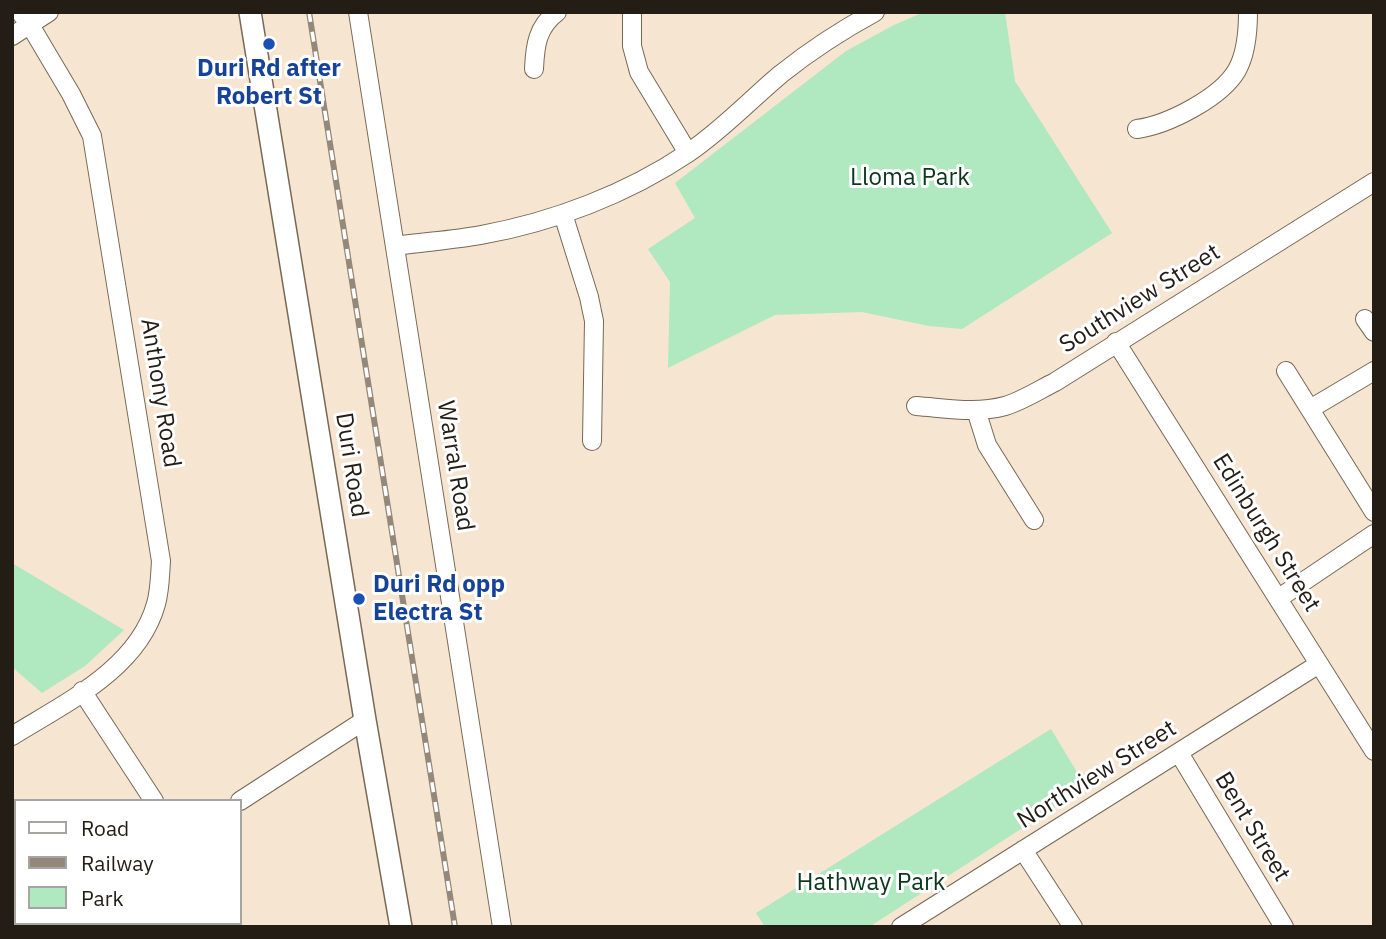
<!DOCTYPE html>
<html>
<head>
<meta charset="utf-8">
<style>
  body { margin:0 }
  #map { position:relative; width:1386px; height:939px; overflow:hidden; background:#f6e5d1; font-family:"IBM Plex Sans",sans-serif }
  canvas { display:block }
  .frame { position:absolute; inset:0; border:14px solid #231d16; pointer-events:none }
  .legend { position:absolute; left:14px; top:799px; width:228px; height:126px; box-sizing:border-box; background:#fff; border:2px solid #a7a5a2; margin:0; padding:9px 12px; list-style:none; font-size:21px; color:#231d16 }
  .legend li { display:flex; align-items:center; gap:14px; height:35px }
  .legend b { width:35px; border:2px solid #a7a5a2 }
</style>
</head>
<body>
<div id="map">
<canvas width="1386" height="939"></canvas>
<div class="frame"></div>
<ul class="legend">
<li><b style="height:9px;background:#fff"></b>Road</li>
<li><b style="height:9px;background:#94887a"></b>Railway</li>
<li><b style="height:19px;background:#b0e9bf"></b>Park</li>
</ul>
</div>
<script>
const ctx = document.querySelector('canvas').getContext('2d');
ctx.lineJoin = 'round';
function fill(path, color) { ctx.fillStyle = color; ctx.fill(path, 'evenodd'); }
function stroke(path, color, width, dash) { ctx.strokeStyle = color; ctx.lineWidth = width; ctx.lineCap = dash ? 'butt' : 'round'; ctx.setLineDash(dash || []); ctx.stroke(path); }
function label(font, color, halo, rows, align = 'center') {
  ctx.font = font + ' "IBM Plex Sans",sans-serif'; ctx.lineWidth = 6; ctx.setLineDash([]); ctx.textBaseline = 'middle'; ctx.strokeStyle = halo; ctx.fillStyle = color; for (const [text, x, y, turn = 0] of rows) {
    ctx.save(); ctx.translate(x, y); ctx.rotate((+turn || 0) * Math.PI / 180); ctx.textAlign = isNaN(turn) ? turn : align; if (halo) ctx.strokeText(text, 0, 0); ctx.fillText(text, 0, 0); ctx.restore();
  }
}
fill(new Path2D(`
  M924,12H1005L1015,81L1112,233L962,329L929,326L862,312L775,315L668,368L670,282L648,249L695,218L675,183L846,51L894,25Z
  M12,563L124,630L85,666L42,693L12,667Z
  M1051,729L1086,787L869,927H765L756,913Z`), '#b0e9bf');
const minor = new Path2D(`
  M358,12L502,927
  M632,12V46L639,72L688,153
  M12,36L49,12
  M534,69C535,46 537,27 557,12
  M1137,129C1167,125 1221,98 1237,70C1246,54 1248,31 1248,12
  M563,214L589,297L594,321L592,441
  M396,246C424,242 453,240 481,235C553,222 627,194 688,153C722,130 750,100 781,74C811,50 842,30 875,12
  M1365,319L1374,332
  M1116,342L1374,751
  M1286,371L1374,512
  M916,406C945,408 976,414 1005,406C1022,401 1039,390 1055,382L1374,182
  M1310,409L1374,371
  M976,410L987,445L1034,520
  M1279,598L1374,534
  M82,691L154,801
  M12,736C65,703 138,669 156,604C160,590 160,575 161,561L92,136L71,94L30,25L20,12
  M1179,753L1284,927
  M240,801L365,720
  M1023,850L1073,927
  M901,927L1319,664`);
const major = new Path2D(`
  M250,12L365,720L401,927`);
stroke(minor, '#776956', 20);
stroke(major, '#776956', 24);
stroke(minor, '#fff', 18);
stroke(major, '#fff', 21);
const rail = new Path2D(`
  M309,12L455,927`);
stroke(rail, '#94887a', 6);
stroke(rail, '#fff', 3.5, [10]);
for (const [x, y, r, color] of [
  [269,44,7,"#1a4fb4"],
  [359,599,7,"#1a4fb4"]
]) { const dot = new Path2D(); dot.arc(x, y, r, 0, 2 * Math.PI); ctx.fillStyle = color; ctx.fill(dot); stroke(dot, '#fff', 2.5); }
label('bold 24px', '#164399', '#fff', [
  ["Duri Rd after",269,69],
  ["Robert St",269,97],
  ["Duri Rd opp",373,585,"left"],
  ["Electra St",373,613,"left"]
]);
label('24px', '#0b371c', '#fff', [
  ["Lloma Park",910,178],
  ["Hathway Park",871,883]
]);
label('24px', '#231d16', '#fff', [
  ["Southview Street",1140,299,-32],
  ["Anthony Road",160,393,81],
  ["Duri Road",351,465,81],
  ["Warral Road",455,466,81],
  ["Edinburgh Street",1266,533,58],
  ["Northview Street",1097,775,-32],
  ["Bent Street",1252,827,59]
]);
</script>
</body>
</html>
